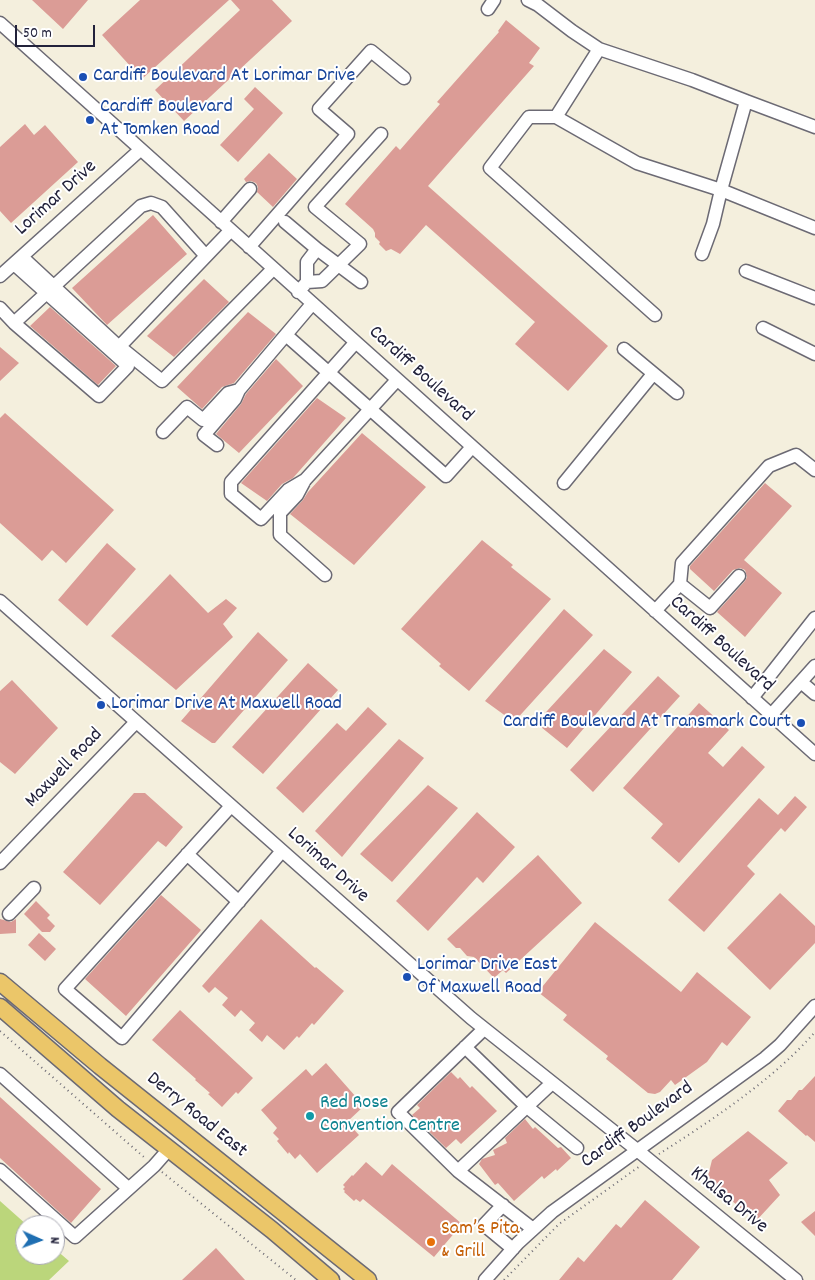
<!DOCTYPE html>
<html>
<head>
<meta charset="utf-8">
<style>
  body { margin:0 }
  #map { position:relative; width:815px; height:1280px; overflow:hidden; background:#f4efdd; font-family:Dekko,sans-serif }
  canvas { display:block }
  .north { position:absolute; left:15px; top:1215px; width:50px; height:50px; box-sizing:border-box; background:#fff; border:1px solid #a7a7b1; border-radius:50%; rotate:92deg; font-size:14px; font-weight:700; line-height:20px; text-align:center; color:#22223b }
  .north::after { content:''; display:block; margin:auto; width:18px; height:22px; background:#1f6fb2; clip-path:polygon(50% 0,100% 100%,50% 72%,0 100%) }
  .scale { position:absolute; left:15px; top:25px; width:80px; height:22px; box-sizing:border-box; border:2px solid #22223b; border-top:0; padding-left:6px; font-size:15px; line-height:18px; white-space:nowrap; color:#22223b; -webkit-text-stroke:4px #fff; paint-order:stroke }
</style>
</head>
<body>
<div id="map">
<canvas width="815" height="1280"></canvas>
<div class="north">N</div>
<div class="scale">50 m</div>
</div>
<script>
const ctx = document.querySelector('canvas').getContext('2d');
ctx.lineJoin = 'round';
function fill(path, color) { ctx.fillStyle = color; ctx.fill(path, 'evenodd'); }
function stroke(path, color, width, dash) { ctx.strokeStyle = color; ctx.lineWidth = width; ctx.lineCap = dash ? 'butt' : 'round'; ctx.setLineDash(dash || []); ctx.stroke(path); }
function label(font, color, halo, rows, align = 'center') {
  ctx.font = font + ' Dekko,sans-serif'; ctx.lineWidth = 4; ctx.setLineDash([]); ctx.textBaseline = 'middle'; ctx.strokeStyle = halo; ctx.fillStyle = color; for (const [text, x, y, turn = 0] of rows) {
    ctx.save(); ctx.translate(x, y); ctx.rotate((+turn || 0) * Math.PI / 180); ctx.textAlign = isNaN(turn) ? turn : align; if (halo) ctx.strokeText(text, 0, 0); ctx.fillText(text, 0, 0); ctx.restore();
  }
}
fill(new Path2D(`
  M0,1201L27,1225H25V1255H55V1249L69,1261L49,1280H0Z`), '#bbd67b');
fill(new Path2D(`
  M32,0H88L63,29Z
  M140,0H229L142,79L102,35Z
  M231,0H272L292,21L184,121L155,90L240,10Z
  M506,20L540,48L529,63L534,66L428,186L608,346L568,391L515,344L535,322L426,225L400,254L391,249L386,251L379,244L380,242L375,237V233L373,229L345,204L396,146L400,150L440,104L437,102L499,32L498,31Z
  M255,87L283,113L238,162L220,145L254,109L244,99Z
  M25,124L34,135L45,125L78,162L11,223L0,211V147Z
  M269,153L297,179L273,207L257,192L258,187L256,183L251,181L246,182L244,179Z
  M153,215L187,254L107,325L72,288Z
  M204,279L229,302L174,357L147,336Z
  M50,307L116,366L98,385L30,326Z
  M248,312L276,334L234,383L222,387L202,409L177,387Z
  M0,347L19,363L0,381Z
  M276,359L303,386L239,453L216,434L241,404L246,394Z
  M317,398L346,418L293,478L282,484L267,501L241,483Z
  M5,413L114,510L66,563L52,550L42,561L0,523V418Z
  M362,433L426,487L354,565L290,514L303,500L308,492Z
  M765,483L792,506L744,560L782,593L745,637L717,612L745,581L747,577L745,570L740,568L733,570L714,591L690,569V566Z
  M482,540L513,565L511,567L551,599L469,691L439,666L441,664L401,629Z
  M107,543L136,569L87,626L58,600Z
  M170,574L208,613L226,599L237,608L223,624L233,637L176,690L111,636Z
  M564,609L593,635L514,722L485,701Z
  M258,632L288,660L215,743H212L181,721Z
  M604,649L632,672L567,748L536,723Z
  M308,663L338,690L263,774L232,747Z
  M658,676L680,696L593,792L570,770Z
  M12,680L58,728L15,774L0,762V691Z
  M699,703L729,730L708,753L723,767L742,746L765,767L679,863L651,838L663,824L623,788Z
  M368,707L387,724L303,813L276,788L337,723L346,731Z
  M399,739L424,758L342,857L315,831Z
  M428,785L458,808L392,882L360,854Z
  M134,793H145L183,827L166,847L158,841L100,905L63,872Z
  M795,796L807,807L785,832L781,828L747,866L755,874L704,932L668,900L759,798L778,815Z
  M477,812L515,847L483,883L477,877L428,931L396,901Z
  M538,855L582,903L506,973L503,970L494,978L474,957L467,956L460,948H456L447,939Z
  M780,893L815,926V943L770,990L727,948Z
  M161,895L201,930L126,1016L85,979Z
  M36,901L50,915L47,918L55,926L50,932H42L24,914Z
  M0,919L11,922L16,919V933L0,934Z
  M261,919L315,968L316,967L344,991L314,1025L312,1023L299,1038L297,1036L284,1050L267,1035L262,1042L249,1030L255,1023L241,1010L235,1017L222,1005L228,998L215,987L209,993L202,986Z
  M595,922L681,992L697,972L751,1017L727,1046L722,1042L707,1062L675,1085L671,1080L660,1092L655,1094L648,1093L606,1059L608,1056L563,1020L567,1015L538,992Z
  M39,933L56,949L45,961L28,945Z
  M180,1010L253,1078L238,1094L236,1092L222,1107L208,1094L210,1093L195,1080L196,1079L152,1040Z
  M326,1063L364,1106L347,1122L359,1135L317,1173L300,1154L295,1159L289,1152L288,1154L277,1141L279,1139L273,1133L277,1128L261,1110L306,1069L312,1076Z
  M451,1072L458,1079L460,1077L470,1088L472,1086L497,1111L461,1144L456,1139L446,1148L412,1115L420,1108L417,1105Z
  M815,1076V1142L807,1135L806,1136L778,1111L787,1100H791L799,1090H802Z
  M0,1097L101,1189L71,1223L0,1158Z
  M525,1119L533,1129L535,1127L558,1148L561,1147L571,1158L557,1171L556,1169L544,1179L542,1176L514,1201L498,1183L495,1185L479,1164L482,1159L495,1155L493,1150L507,1143L505,1138Z
  M748,1131L788,1163L769,1180L780,1195L756,1221L707,1180L712,1160Z
  M366,1162L382,1176L392,1164L462,1224L434,1257L363,1199L360,1202L356,1199L354,1201L344,1192L345,1191L343,1189L345,1187L343,1185L352,1175L353,1176Z
  M645,1200L700,1247L672,1280H559L578,1257L584,1262L616,1224L621,1228Z
  M815,1211V1236L801,1222Z
  M216,1248L245,1280H182Z`), '#db9c96');
const minor = new Path2D(`
  M528,0L538,5L572,31L599,49
  M488,9L494,0
  M0,23L815,754
  M746,101L815,127
  M556,117L599,49L692,80L746,101L721,190L815,228
  M221,222L250,189
  M285,222L317,249L307,262V282
  M249,247L348,134L319,109L371,51L404,78
  M317,249L361,282
  M22,257L119,347L230,231
  M14,264L128,366L99,396L14,323
  M746,271L815,298
  M0,276L140,150
  M298,292L307,282L322,281L360,244L315,207L381,134
  M0,308L14,323L141,206L151,203L162,207L206,256
  M655,315L490,168L529,117H556L637,163L721,190L713,224L702,254
  M763,328L815,354
  M286,335L446,476L472,447
  M120,347L162,381L273,269
  M624,349L677,393
  M163,432L187,407L203,420L228,393L239,390
  M217,445L204,435L235,399L239,390L312,304
  M305,480L288,490L261,519L231,494V482L355,343
  M564,483L653,374
  M325,575L280,535V513L297,495L305,480L397,380
  M680,584L710,608L739,576
  M0,601L471,1018L637,1150L796,1280
  M655,611L680,584L682,563L769,466L796,455L815,470
  M801,682L815,694
  M752,698L815,618
  M771,715L815,666
  M231,806L65,989L122,1038L282,851
  M187,854L239,902
  M0,863L136,722
  M9,914L34,888
  M484,1029L398,1112L458,1171L552,1083
  M465,1047L526,1106L577,1148
  M0,1074L128,1188
  M0,1170L75,1237L154,1166L169,1149
  M458,1171L533,1229
  M503,1205L484,1225L513,1249
  M485,1280L518,1243L552,1212L765,1058L780,1045L815,1006`);
const major = new Path2D(`
  M0,982L100,1066L368,1280
  M0,1007L118,1109L272,1230L331,1280`);
stroke(minor, '#6c6a74', 15);
stroke(major, '#6c6a74', 19);
stroke(new Path2D(`
  M0,1031L145,1158
  M659,1154C712,1120 773,1080 815,1032
  M162,1172L296,1280
  M504,1280L559,1224L640,1166`), '#6c6a74', 2, [1, 4]);
stroke(minor, '#fff', 12);
stroke(major, '#ebc669', 16);
for (const [x, y, r, color] of [
  [83,77,5,"#1a4fb4"],
  [90,120,5,"#1a4fb4"],
  [101,705,5,"#1a4fb4"],
  [801,723,5,"#1a4fb4"],
  [407,977,5,"#1a4fb4"],
  [310,1116,5,"#0f9aa8"],
  [431,1242,5,"#e8710a"]
]) { const dot = new Path2D(); dot.arc(x, y, r, 0, 2 * Math.PI); ctx.fillStyle = color; ctx.fill(dot); stroke(dot, '#fff', 2); }
label('20px', '#164399', '#fff', [
  ["Cardiff Boulevard At Lorimar Drive",93,77],
  ["Cardiff Boulevard",100,108],
  ["At Tomken Road",100,131],
  ["Lorimar Drive At Maxwell Road",111,705],
  ["Cardiff Boulevard At Transmark Court",791,723,"right"],
  ["Lorimar Drive East",417,966],
  ["Of Maxwell Road",417,989]
], 'left');
label('20px', '#22223b', '#fff', [
  ["Lorimar Drive",57,199,-42],
  ["Cardiff Boulevard",420,375,42],
  ["Cardiff Boulevard",721,645,42],
  ["Maxwell Road",65,769,-46],
  ["Lorimar Drive",327,866,42],
  ["Derry Road East",196,1116,39],
  ["Cardiff Boulevard",638,1126,-36],
  ["Khalsa Drive",728,1201,39]
]);
label('20px', '#0d838f', '#fff', [
  ["Red Rose",320,1104],
  ["Convention Centre",320,1127]
], 'left');
label('20px', '#c56008', '#fff', [
  ["Sam’s Pita",441,1230],
  ["& Grill",441,1253]
], 'left');
</script>
</body>
</html>
